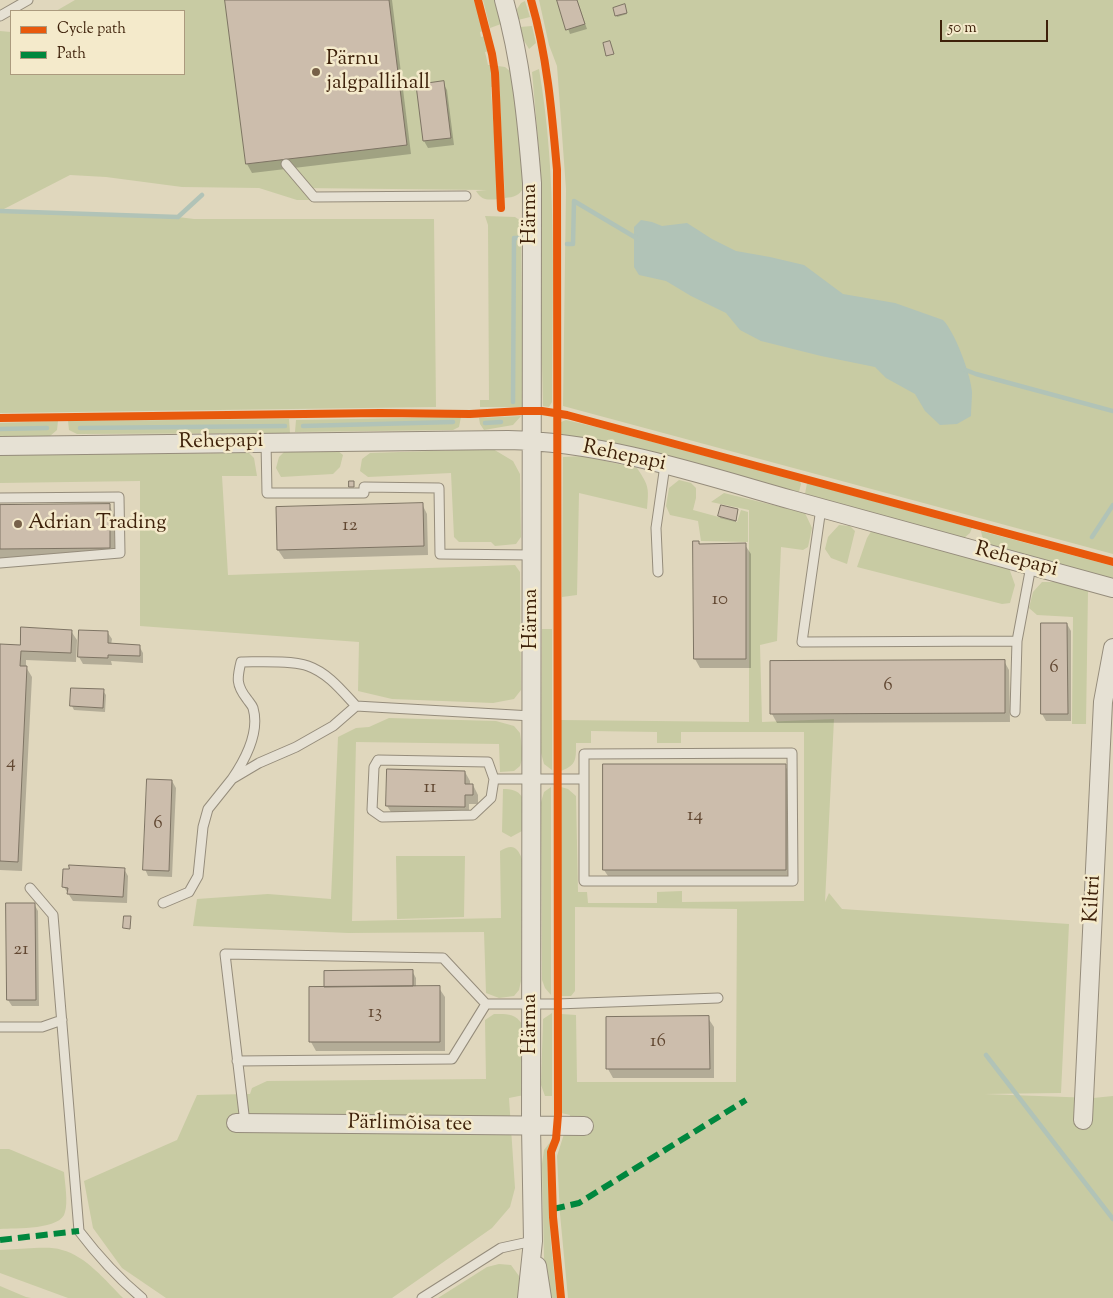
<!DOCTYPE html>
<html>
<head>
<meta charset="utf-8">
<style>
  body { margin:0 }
  #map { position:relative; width:1113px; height:1298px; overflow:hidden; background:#e0d7bd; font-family:"Sorts Mill Goudy",serif }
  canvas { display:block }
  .legend { position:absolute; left:10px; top:10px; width:175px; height:65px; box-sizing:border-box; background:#f4eacb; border:1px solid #ab9a7e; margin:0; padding:6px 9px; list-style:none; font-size:15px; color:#3e210a }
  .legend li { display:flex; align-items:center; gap:10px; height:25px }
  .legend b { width:25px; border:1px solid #ab9a7e }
  .scale { position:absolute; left:940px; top:20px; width:108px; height:22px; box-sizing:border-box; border:2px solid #3e210a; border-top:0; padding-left:6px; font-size:15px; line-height:18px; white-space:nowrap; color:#3e210a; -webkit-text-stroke:4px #f4eacb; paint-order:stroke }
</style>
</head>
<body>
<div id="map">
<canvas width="1113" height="1298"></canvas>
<ul class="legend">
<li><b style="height:6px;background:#e8590c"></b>Cycle path</li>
<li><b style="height:6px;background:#00873e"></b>Path</li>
</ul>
<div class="scale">50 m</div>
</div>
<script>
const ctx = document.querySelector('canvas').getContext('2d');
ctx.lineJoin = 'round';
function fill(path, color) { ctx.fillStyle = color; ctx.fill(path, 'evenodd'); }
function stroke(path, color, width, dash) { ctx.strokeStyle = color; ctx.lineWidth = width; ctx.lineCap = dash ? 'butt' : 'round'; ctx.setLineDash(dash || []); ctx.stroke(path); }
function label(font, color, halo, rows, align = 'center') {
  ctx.font = font + ' "Sorts Mill Goudy",serif'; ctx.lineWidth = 5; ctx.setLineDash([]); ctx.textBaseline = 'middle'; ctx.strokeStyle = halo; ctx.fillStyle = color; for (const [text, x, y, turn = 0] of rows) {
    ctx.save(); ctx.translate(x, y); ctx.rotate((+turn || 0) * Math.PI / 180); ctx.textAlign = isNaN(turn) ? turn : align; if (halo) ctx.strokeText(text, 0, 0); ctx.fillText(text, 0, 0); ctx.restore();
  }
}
fill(new Path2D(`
  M75,0H476L484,31L480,32L481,37L485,36L489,51L485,52L488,65H491L492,87H491V92L499,199C488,200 482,201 476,191L487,190L300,188L310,200H297L259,188L182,187L106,177L70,175L2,210L178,217L194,219H434L436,407L0,413V31L11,32V74H184V11H56Z
  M483,0H494L501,24L490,28Z
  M539,0H1113V554L563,406L566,189L557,66L549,45Z
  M525,1L530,17L518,20L517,9L521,3Z
  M532,26L536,43L529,49L523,39L520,27Z
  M498,66L505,67L511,72L518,114L524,187C519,196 514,197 505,198Z
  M539,69C558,179 552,291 552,402L549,407L543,406L541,320L542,236L540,162L532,72Z
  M485,216L515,217L521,221L523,407H480V400H489L488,225Z
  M521,416L513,425L484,430L480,424L479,418Z
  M461,417L459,427L453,430L295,432L296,420Z
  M289,419L290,433L77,434L69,430L68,421Z
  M566,420L596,427L800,481L801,484L799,492L665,456L561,434V422Z
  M58,421L57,430L50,436H0V423Z
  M493,449L513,461L520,474L521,537L516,544L495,546L491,542H459L454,537L451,473L368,477L360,471L362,459L370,453Z
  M337,450L343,455L340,467L333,474L281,477L276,468L279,457L285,451Z
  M249,453L254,458L257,476H222L228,575L515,565L520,572L521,690L514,699L493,703L392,699L358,691L359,642L140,626V481L0,483V455Z
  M582,456L637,468C649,486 649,488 647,509L579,493L577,595L562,597L563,457Z
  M679,480L691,483L696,488V498L693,510L737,522L741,510L748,512V542L701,541L698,521L670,515L666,506L669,488Z
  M807,483L972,528L970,533L964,538L805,494Z
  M724,493L805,513L812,528L808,547L803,550L781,547L777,641L760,645L762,722L834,719L825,902L829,893L842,909L1069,924L1061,1093L984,1094L1093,1098L1113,1096V1298H568L560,1214L557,1156L570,1115L561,1113V1014L576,1015L577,1082H736L737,909L575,907V991L571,996H561V787L568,789L576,796L578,892H587L588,903H657V892L682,891V902L804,901V732H681V743H657V732L591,731V743H576C576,759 577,765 561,771L560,720L749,722V510L711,502Z
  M839,525L850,526L855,531L847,564L831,558L825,549L828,537Z
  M872,530L1009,568L1015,585L1010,603L1002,604L857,567L867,538Z
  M981,531L1113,566V579L985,543L982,536Z
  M1042,582H1056L1088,591L1086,724H1072L1073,617L1037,615L1029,608L1033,592Z
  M542,629H552V770L544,764L541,753Z
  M389,718L496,721L514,726L520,733L523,756L520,766L514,771L500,772L499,744L356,742L352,921L501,918L500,851C512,844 517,846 522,859L521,981L519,990L514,996L499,998L486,993L484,932L348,933L193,926L197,899L268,894L331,899L338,737L356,728L369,727Z
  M551,787V995L545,988L542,980L541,802L544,792Z
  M503,789C511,789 518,790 522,797V831L511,837L502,832Z
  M396,856H465L464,917L397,919Z
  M552,1013V1096H545L541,1085L543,1019Z
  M494,1014C506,1014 515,1013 522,1024L524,1095L509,1098L515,1188L510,1207L492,1228L392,1298H166L122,1268L93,1228L84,1181L177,1140L197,1095L250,1094L252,1088L267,1081L486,1079L485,1020Z
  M551,1141L547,1161L551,1245L557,1298H550L544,1259L542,1164L544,1150Z
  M0,1149H9L64,1172C65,1184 68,1202 65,1212C62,1230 15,1228 0,1229Z
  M34,1248C43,1248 53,1247 62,1250C86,1256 106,1281 123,1298H68L0,1273V1250Z
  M499,1264L511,1265L519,1276V1298H438L487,1267Z
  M0,1286L26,1297L31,1298H0Z`), '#c8cba3');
fill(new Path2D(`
  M641,220L652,222L662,226L687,223L712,239L736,251L770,257L804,265L843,294L895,303L943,320C955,332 971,375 972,392C972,400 971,408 971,416L957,424L940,425L925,411L915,394L886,378L875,367L821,356L761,341L740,330L726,313L691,296L666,281L639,275L634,267V227Z`), '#b1c3b7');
fill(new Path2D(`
  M226,0H392L411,154L252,173L247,164Z
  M558,0H577L587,29L570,34Z
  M625,8L627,14L617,17L616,15Z
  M443,83L447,90L454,145L428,148L424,141L418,86Z
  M422,504L427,514L428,555L284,559L278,550Z
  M109,505L114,515L115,557L0,558V506Z
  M738,510L736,522L720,518L719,516Z
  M699,542L700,545H745L751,554V668H700L695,659Z
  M1067,624L1071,631V721H1046L1042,714Z
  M71,631L77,640L76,662L26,660V667L32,677L22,871L0,870V877V645L21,646Z
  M108,633L112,639L111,645L139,646L143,653V663L111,661L112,665L83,664L79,657Z
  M1004,661L1009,670L1010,722L777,723L772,714Z
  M103,691L106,695L105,712L74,710L72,706Z
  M785,766L791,775V879H610L604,870Z
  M465,772L470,781V785H473L478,795V804H469V816L393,815L387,806Z
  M172,781L176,788L172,877L148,876L145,869Z
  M124,869L128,876L127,903L73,901L64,887Z
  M34,904L38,911L39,1006H12L8,1000Z
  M412,971L416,978V988H439L445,997V1051H316L311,1042L326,988Z
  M708,1018L714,1027V1078H613L608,1069Z`), '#0003');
stroke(new Path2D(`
  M0,211L178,217L202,195
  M567,244H573L574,201L638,239
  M963,369L976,374L1113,411
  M513,402L514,238H519
  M485,423L501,422
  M303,426L453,422
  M80,428L285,426
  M0,429L47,428
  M1092,537L1113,505
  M986,1055L1113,1219`), '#b1c3b7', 4.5);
const building = new Path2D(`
  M225,0H389L407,145L246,164Z
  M557,0H577L585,24L566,30Z
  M625,4L627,13L615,16L613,8Z
  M610,41L614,54L606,56L603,43Z
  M444,81L451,138L423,141L416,85Z
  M349,481H354V487H349Z
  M423,503L424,546L277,550L276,507Z
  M110,504V548L0,549V505Z
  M721,505L738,509L736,521L718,516Z
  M693,541H699V544L746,543V659H694Z
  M1041,623H1067L1068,714H1041Z
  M21,627L72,630L71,653L21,651L20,666H27L18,862L0,861V644L20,645Z
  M79,630L108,631V643L140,645V656L108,655V658L78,657Z
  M1005,660V713L770,714V661Z
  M71,688L104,689L103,708L70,706Z
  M603,764H786V870H603Z
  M387,769L465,771V784H473V795H465V807L386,806Z
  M147,779L172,780L169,871L143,870Z
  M69,865L125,868L123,897L67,894L68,888L62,887L63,869H69Z
  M6,903H35L36,1000H7Z
  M124,916H131L130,929L123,928Z
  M413,970V986L324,987V971Z
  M440,986V1042H309V987Z
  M709,1016L710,1069H606V1017Z`);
fill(building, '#ccbdac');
stroke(building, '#7e7464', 1);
const service = new Path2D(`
  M0,16L28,0
  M286,164L314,197L466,196
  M266,442L267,493H364V487L439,488L440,554L532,555
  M0,498L119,497L120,553L0,563
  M821,508L802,642L1017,641L1015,712
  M658,572L656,528L665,465
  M1017,641L1031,566
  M356,706L532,716
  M494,779L491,798L473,815L382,817L372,810L374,767L378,760L488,762L494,779H584V754L792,753L793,881H584V779
  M30,888L53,915L79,1231C98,1256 118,1278 142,1298
  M163,903L189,892L198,876L203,827L208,809L232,779L259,763L296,747L333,726L356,706C342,691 328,673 308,666C292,660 259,662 241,662C237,678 236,685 247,699C249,702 252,705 253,708C260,732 245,760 232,779
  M0,1027H42L62,1020
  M237,1061L452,1059L486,1004
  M245,1123L225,954L443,958L486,1004H557L718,998
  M422,1298L501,1248L533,1241`);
const minor = new Path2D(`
  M504,0C521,60 527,121 532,183L531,1126L533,1241L527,1298
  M0,446L508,440C605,442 700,474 792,500C899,530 1006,559 1113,588
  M1083,1120L1103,702L1113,648
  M236,1123L584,1126
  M537,1266L542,1298`);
stroke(service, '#958c7b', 11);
stroke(minor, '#958c7b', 20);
stroke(service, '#e6e1d4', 9);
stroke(minor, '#e6e1d4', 18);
stroke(new Path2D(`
  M553,1209L579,1203L746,1100
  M0,1240L79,1231`), '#00873e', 6, [12, 6]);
stroke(new Path2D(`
  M478,0L492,54L495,73L501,208
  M531,0C547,55 552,113 557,170L558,1115L556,1139L551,1152L553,1217L561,1298
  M0,418L380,413L470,414L522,411H542L567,415L1113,562`), '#e8590c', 8);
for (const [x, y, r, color] of [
  [316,72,5,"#776149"],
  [18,524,5,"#776149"]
]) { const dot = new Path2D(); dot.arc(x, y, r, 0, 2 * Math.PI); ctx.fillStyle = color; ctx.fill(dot); stroke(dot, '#f4eacb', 2); }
label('19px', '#624832', null, [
  ["12",350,527],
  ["10",720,601],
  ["6",1054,669],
  ["6",888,687],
  ["4",11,764],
  ["11",430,789],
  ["14",695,817],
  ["6",158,825],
  ["21",21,951],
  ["13",375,1014],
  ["16",658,1043]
]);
label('21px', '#3e210a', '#f4eacb', [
  ["Pärnu",326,60],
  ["jalgpallihall",326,84],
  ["Adrian Trading",28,524]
], 'left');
label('21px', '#3e210a', '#f4eacb', [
  ["Härma",531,214,-90],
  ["Rehepapi",221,443,-1],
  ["Rehepapi",624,457,12],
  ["Rehepapi",1016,561,15],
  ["Härma",532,619,-90],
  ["Kiltri",1094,899,-87],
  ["Härma",531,1024,-90],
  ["Pärlimõisa tee",410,1125,1]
]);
</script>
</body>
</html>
